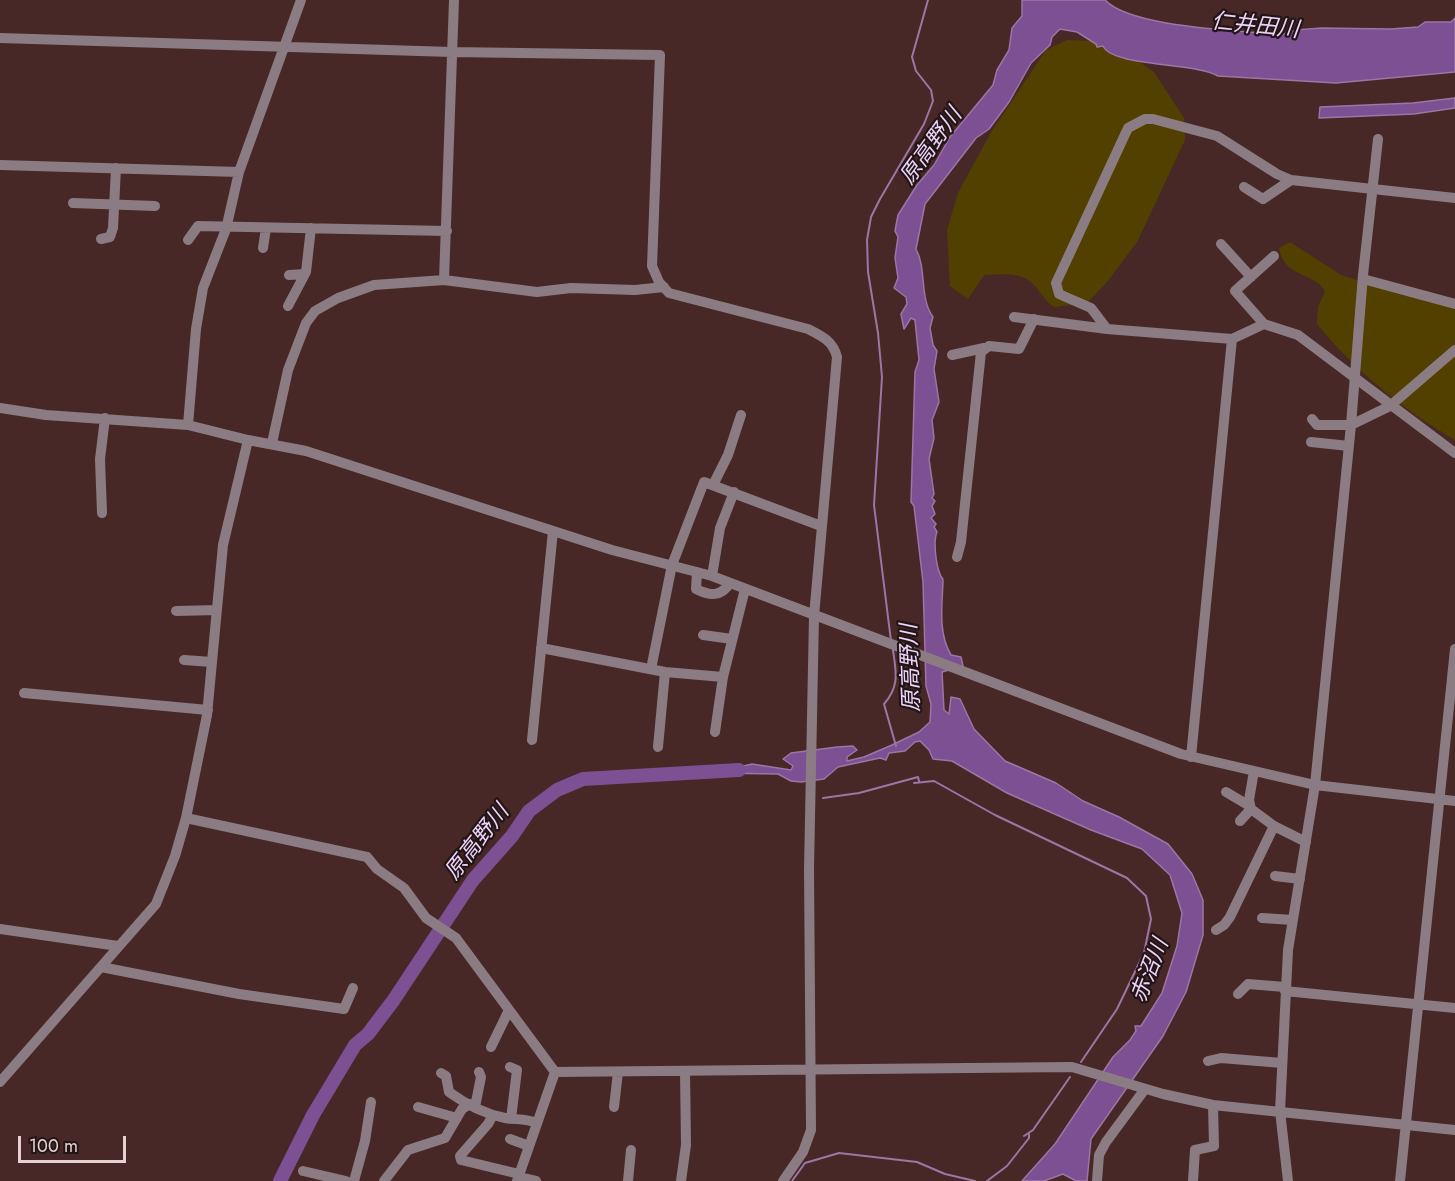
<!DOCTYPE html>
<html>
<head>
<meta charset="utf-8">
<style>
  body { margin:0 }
  #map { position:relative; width:1455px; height:1181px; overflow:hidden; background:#472827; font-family:Jost,sans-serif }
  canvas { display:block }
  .scale { position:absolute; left:18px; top:1136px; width:108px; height:27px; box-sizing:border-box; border:3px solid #e6d2d0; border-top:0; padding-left:8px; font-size:18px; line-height:21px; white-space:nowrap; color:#e6d2d0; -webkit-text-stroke:4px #231515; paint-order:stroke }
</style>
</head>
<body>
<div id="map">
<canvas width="1455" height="1181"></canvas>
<div class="scale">100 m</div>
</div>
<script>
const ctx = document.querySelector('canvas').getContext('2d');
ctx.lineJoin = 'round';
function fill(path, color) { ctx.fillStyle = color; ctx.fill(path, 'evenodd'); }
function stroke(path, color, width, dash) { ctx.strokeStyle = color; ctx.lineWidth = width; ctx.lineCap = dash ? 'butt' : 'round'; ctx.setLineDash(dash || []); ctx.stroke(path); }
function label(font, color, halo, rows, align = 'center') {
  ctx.font = font + ' Jost,"Noto Sans JP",sans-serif'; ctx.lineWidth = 4.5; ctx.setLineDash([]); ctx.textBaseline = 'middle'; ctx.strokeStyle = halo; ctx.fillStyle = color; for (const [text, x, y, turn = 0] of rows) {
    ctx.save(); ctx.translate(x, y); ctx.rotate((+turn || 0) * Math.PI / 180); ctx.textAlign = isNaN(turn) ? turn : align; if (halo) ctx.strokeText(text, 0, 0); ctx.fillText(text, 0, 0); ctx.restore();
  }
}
fill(new Path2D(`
  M1067,40L1092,41L1119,48L1154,72L1184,118L1185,140L1137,242L1107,282L1087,303L1054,307C1041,297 1041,291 1031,282C1020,272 999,274 984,275L968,299L950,286L947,230L958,193L990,134L1046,50Z
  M1290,242L1341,275L1375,286L1446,303L1455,310V440C1404,410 1354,370 1317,324L1318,307L1325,292C1315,271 1284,279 1279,248Z`), '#524000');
const water = new Path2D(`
  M1022,0H1105C1132,28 1239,30 1281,35L1296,30L1321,28L1391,29L1418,27L1425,22H1451L1455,18V72L1336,83L1218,76C1195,62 1113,67 1103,46L1097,47L1096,44L1077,32L1060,29L1052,37L1050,45L1031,63L1009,102L989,129L976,138L925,204L916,249C927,269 919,298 933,317L930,328L933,345L937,351L934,369L939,402L932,420L934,438L929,459L934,494L932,498L935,501L932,506L935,514L931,518L936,524L934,527L937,532C933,541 936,565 940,574C942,581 943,575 943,582C942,607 938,633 951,655L961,657L963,666L942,672L944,710L949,714L951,697L960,699L974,729L1005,761L1056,783L1083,801L1119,817L1168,844L1192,874L1203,900V935L1186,992L1163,1036L1091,1139L1087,1181H1076L1063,1174L1044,1181H1022L1055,1144L1113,1057L1130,1040L1136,1031L1135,1026H1141L1162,993L1177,946L1182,913L1170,875L1142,849L1091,830L1007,793L952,761L933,759L929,750L920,741L915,742L905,751L889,753L886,760L880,758L838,767L824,779L801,782L791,781L778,774L713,773L752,764L791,770L793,766L783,759L791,753L837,747L853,746L857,750L847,757V761L864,757L892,745L919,732L930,722L931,704L926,686L923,582L914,506L911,502L915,372L919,360L915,320L911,318L904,329L901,314L907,304L906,297L894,288L898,278L895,258L898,237L895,231L898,215L917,185L934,165L950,137L993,85L997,70L1009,50L1012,28L1022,16Z
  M1455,98V108L1414,114L1319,118L1320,107L1413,103Z`);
fill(water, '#7d4f93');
stroke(water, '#9c76a5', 1.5);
stroke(new Path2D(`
  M891,641L874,505L882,377L878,333L868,272L867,240L871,217L880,199L924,124L933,101L931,90L916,71L912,57L928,0
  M893,650C896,672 900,686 884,704L896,746
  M914,783L934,781L995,815L1127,878L1146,896L1151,919L1144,953L1117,1009L1081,1062
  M823,798L859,793L918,777L919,781
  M1024,1136L1033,1130L1070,1077
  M792,1181L805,1163L839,1153L917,1162L945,1174L975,1181
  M987,1181L1007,1166L1029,1138V1134`), '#9c76a5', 2);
stroke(new Path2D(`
  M280,1181L313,1115L355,1045L368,1034L393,1001L473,880L512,836L529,811L557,790L583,779L739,770`), '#7d4f93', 14);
stroke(new Path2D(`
  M0,38L452,52L660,55L652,266L659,282L669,293L808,329C822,336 833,341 837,357L814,616L809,869L811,1130L803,1152L783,1181
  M0,165L239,172
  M1244,187L1263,199L1291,180L1455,198
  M73,203L155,206
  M101,239L110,237L113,228L116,168
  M188,240L198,226L447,231
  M1221,244L1251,277
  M263,248L266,228
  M289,275L305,274
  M1363,279L1455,304
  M444,280L454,0
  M288,306L306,272L311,228
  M1014,317L1107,329L1232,339L1191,757
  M1264,324L1235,291L1274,256
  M1107,329L1091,308L1059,294L1056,283L1128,128L1145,119H1153L1217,136L1277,174L1291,180
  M1232,339L1264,324L1298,335L1455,453
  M952,355L984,348
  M0,408L46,415L188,425
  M1312,419L1317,425H1351L1363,275L1378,139
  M248,440L306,451L612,550L712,576L1181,754L1315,785L1455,801
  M1311,442L1349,446
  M272,443L288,370L306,323L315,311L338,298L374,285L444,280L537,292L571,288L635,290L664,287
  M713,485L728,455L741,415
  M102,513L100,459L105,418
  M957,557L961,542L981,352L989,346L1019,349L1034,319
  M697,572L696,589C710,596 721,597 730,583
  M712,576L720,528L734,492
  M176,611L217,610
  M703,635L732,639
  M541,648L665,672L723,677
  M184,660L212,662
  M651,669L672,565L704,482L821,526
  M24,693L208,710
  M715,732L723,677L745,589
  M532,740L553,531
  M658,747L665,672
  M1254,771L1249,800L1251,809L1274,826L1306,842
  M1226,792L1248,805
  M186,818L367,857L377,869L404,888L426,918L456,938L555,1072L517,1181
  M1240,821L1251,809
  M1275,876L1300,879
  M1262,918L1293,920
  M0,929L118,946
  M1216,930L1224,925L1230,917L1274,826
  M101,967L239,994L344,1009L353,988
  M1285,991L1455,1008
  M1238,994L1248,984L1285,987
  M491,1047L509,1010
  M1208,1061L1221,1058L1282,1063
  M510,1067L517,1070L511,1119
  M555,1072L1072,1067L1163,1094L1213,1105L1455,1130
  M441,1073L446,1076L449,1092C464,1103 485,1114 505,1118C516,1120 525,1118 537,1123
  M0,1082L156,904L175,856L186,818L207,715L223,545L248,440L188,425L196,329L203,288L226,229L239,172L301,0
  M418,1107L457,1118
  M475,1107L481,1077L479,1072
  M614,1107L618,1072
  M493,1115L488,1124L460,1156L461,1160L519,1174
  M510,1139L529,1146
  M303,1171L346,1181
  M518,1177L536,1181
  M354,1181L365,1141L371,1102
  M384,1181L408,1150L445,1138L462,1109L470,1104
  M628,1181L631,1150
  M681,1181L686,1145L685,1072
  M1097,1181L1099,1155L1106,1142L1145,1089
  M1193,1181L1195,1150L1214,1146L1213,1105
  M1288,1181L1280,1111L1288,950L1315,785L1351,425L1390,406L1455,350
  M1400,1181L1455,649`), '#8b7c83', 10);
label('italic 22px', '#edd4fb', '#231515', [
  ["仁井田川",1255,27,6],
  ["原高野川",932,147,-54],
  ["原高野川",912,668,-92],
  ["原高野川",478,843,-52],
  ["赤沼川",1151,971,-69]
]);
</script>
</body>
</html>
